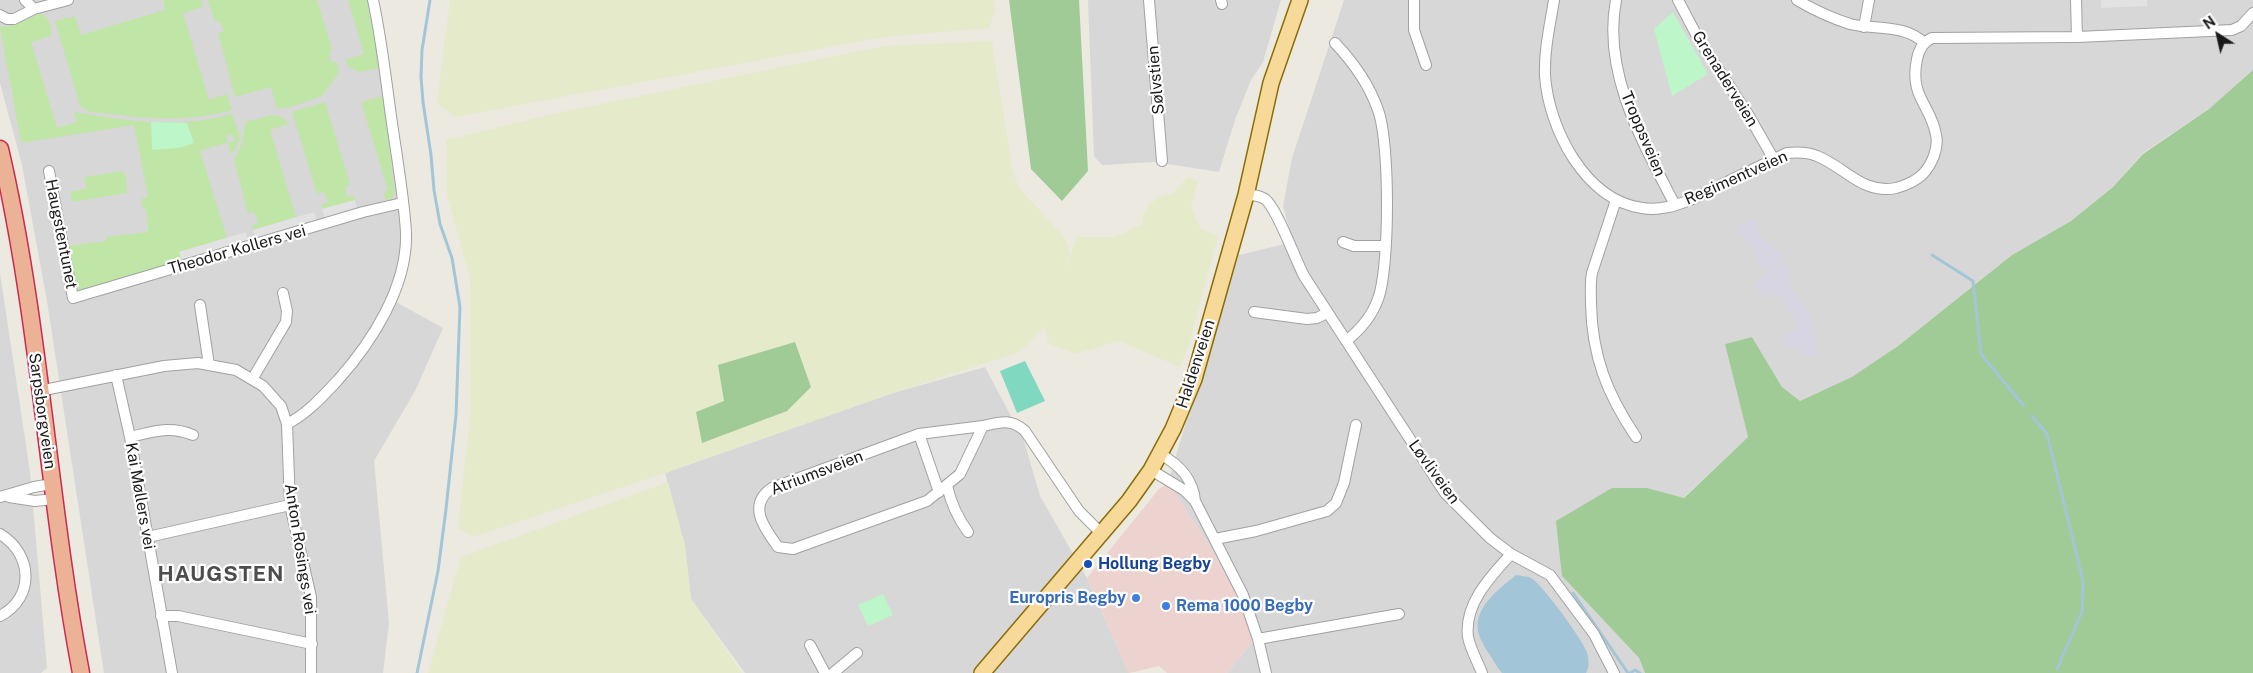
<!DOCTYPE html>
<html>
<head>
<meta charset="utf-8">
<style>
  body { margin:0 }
  #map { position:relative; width:2253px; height:673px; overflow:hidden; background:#ece9e0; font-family:"Public Sans",sans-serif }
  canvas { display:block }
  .north { position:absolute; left:2193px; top:10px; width:50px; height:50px; -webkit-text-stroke:4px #fff; paint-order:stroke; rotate:325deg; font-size:14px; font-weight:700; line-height:20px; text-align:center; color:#1a1a1a }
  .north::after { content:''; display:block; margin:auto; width:18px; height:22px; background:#1a1a1a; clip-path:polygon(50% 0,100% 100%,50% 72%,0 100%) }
</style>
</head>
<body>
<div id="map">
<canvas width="2253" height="673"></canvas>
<div class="north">N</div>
</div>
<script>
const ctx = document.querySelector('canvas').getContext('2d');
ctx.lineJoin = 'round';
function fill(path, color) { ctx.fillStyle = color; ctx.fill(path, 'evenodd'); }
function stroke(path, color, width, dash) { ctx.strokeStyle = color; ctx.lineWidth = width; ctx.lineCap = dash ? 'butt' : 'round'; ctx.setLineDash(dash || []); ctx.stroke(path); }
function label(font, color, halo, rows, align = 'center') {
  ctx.font = font + ' "Public Sans",sans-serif'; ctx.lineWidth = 4.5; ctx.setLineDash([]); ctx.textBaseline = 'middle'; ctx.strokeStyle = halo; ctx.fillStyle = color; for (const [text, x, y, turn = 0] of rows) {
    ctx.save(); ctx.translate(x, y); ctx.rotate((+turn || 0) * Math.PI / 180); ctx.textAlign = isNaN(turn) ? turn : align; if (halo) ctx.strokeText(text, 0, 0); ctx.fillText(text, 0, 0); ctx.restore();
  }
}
fill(new Path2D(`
  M0,0H374L402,209L401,252L395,283L387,297L443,328L415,391L374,461L389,623L383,673H104L47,301L22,165L0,83Z
  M1088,0H1281L1263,62L1251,80L1235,120L1219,172L1155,162L1102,165L1094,156Z
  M1344,0H2253V70L2209,109L2143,153L2113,187L2071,221L2012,255L1898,346L1852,378L1800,401L1782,387L1752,337L1725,344L1748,437L1683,498L1647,488L1562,576L1639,658L1645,673H1227L1253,641L1236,593L1215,554L1168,483L1235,256L1293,242L1283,206L1292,158Z
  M0,273L30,472L47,668L41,673H0Z
  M985,367L1024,441L1040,496L1087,578L1129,673H745L691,599L685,546L665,473L893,393Z`), '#d8d7d7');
fill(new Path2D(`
  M1168,483L1215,554L1236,593L1253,641L1227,673H1167L1159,666L1129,673L1087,578L1159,489Z`), '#edd3cf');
fill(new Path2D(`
  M450,0H994L996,9L989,28L883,37L455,117L437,103Z
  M992,41L1012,168L1019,188L1065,238L1070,252L1063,274L1077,237H1115L1142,224L1143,214L1148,206L1159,197L1173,193L1188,177L1198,181L1191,207L1200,228L1218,236L1189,345L1180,367L1119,341L1075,354L1048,343L1045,326L1020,352L893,393L665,473L473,537L458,527L471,408L470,279L447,195L446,140L557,113L884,46ZM724,401L702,443L696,413Z
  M668,482L685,546L691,599L742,673H428L461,557Z`), '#e5eacb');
fill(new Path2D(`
  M163,0H201L203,7L183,13L209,100L227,94L232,110C183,124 137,118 87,111L80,106L55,21L75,16L81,35L165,10Z
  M208,0H317L332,49L329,52L331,62H337L339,72L322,96L288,108H277L271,87L235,97L218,33L224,31L220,21L215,22Z
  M348,0H367L379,64L377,69L360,72L348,66L345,60L364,54Z
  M39,13C49,16 52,26 51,36L31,42L57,128L77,122L74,112C129,121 178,129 232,114C237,132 246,137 231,155L228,143L235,141L232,134L226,136L228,142L200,151L227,238L179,252L182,261L86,291H80L75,287L67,246L106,241V237L147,232L148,228L146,209H143L141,199L148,197L134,125L21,143L0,27L15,25Z
  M383,96L395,193L391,199L386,201L383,192L388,190L361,102Z
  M325,102L350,185L345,186L347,197L353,195L355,200L322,209L321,205L328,202L324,192L317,194L292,112Z
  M272,115C278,115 286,118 288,124L270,130L296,217L253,230L252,226L258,222L254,212L248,214L234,160L242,144L245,122Z
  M122,171L126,176L127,193L72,202L70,192L87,188L84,177Z`), '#bfe5a7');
fill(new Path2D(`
  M1009,0H1079L1088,171L1062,201L1031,169Z
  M2253,70V673H1645L1639,658L1562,576L1556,521L1612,488H1647L1684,498L1748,437L1725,344L1752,337L1782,387L1800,401L1852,377L1898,346L2012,255L2071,221L2113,187L2143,154L2209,109Z
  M795,342L811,387L787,411L702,443L696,412L724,401L718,365Z`), '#a0ca96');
fill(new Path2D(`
  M1673,12L1708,74L1672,96L1654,29Z
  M151,122L187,123L194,143L179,148L152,150Z
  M883,594L893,615L868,626L858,605Z`), '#bdf6c8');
fill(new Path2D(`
  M1025,361L1045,401L1017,413L1000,371Z`), '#80d8c0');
fill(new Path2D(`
  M2101,0H2147V6L2101,8Z
  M355,200L357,209L325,219L322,209Z
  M314,212L317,221L256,239L253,230Z
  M246,232L248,241L182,261L179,252Z
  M982,427L958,478L939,490L922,436Z`), '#e2e2e2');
fill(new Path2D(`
  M1755,217L1761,237L1776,249L1790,272L1791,286L1811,316L1818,357L1805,356V350L1786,345L1783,338L1796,329L1798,323L1788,311L1781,296L1772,292L1764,298L1754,285L1768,274L1764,268L1760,267L1751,244L1739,232V227Z`), '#d6d5e1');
fill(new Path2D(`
  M1516,575C1520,576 1528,576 1531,578C1543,585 1581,638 1586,650C1589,658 1590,666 1586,673H1502L1498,668C1492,658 1483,646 1479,635C1471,609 1499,589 1516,575Z`), '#a2c6d8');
stroke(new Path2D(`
  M1932,255L1973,281L1981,354L2024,406
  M2032,416L2047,434L2083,581L2082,612L2057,669
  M1573,593L1628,673
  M417,673L438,571L446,509L456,415L460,307L452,258L440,224L434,190L431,155L423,102L421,77L422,50L430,0
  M1630,673L1635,670L1640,673`), '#a2c6d8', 3);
const minor = new Path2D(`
  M25,0L34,9
  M1149,0L1162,161
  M1221,0L1222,4
  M1414,0V30L1426,65
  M1554,0C1550,25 1544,50 1545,76C1549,129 1585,200 1642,208C1659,211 1675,206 1690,200L1787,153C1798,152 1808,152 1817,156C1845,167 1863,195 1896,188C1907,185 1916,181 1923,174C1932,164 1939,148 1936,135C1931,105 1909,97 1917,59C1919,49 1923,42 1932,38L2077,37L2232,30L2241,26L2253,13
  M1616,0C1602,73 1643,143 1675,205
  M1678,0L1698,38L1749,116L1773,158
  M1797,0C1814,10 1831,18 1850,24C1874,30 1906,24 1924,43
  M2076,0L2077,37
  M0,15L7,19H14L34,9L68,0
  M1864,27L1869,0
  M1335,43C1354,63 1369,84 1378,110C1390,142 1390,267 1378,299C1372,316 1360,330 1346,341
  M49,171L73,298L363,212L402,203
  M1246,195C1253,195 1258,195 1265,199C1277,208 1295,259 1304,276L1445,493L1490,538L1511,554L1550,575L1594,634L1614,673
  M1616,200L1592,273C1590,284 1591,293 1591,304C1592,356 1607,394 1636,437
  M1343,242L1354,246H1385
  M200,305L209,365
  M1254,312L1307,319L1317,318L1327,313
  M116,375L130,437L172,673
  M253,378L286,322L287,311L283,293
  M39,391L164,366L198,363L236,370L263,386L281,406L287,424L290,505L311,597V673
  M287,424C308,413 322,397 338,380C372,342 408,286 406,232C404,198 397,158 392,123C386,82 382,41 373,0
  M983,426L919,434L772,488C747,505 764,528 778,547L793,549L927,501L960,474L983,426C1000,422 1011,418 1025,431L1079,511L1101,533
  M919,434L939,492
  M130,437C153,432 169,425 193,435
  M1160,454C1180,465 1193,479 1195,501
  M1151,470L1184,490L1195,501L1243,595L1258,639L1266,673
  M947,486C951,503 957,517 968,532
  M0,497L34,487L52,484
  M9,497L35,501L54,499
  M0,534C33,554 35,598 0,616
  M148,537L290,505
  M1215,539L1256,531L1327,511L1336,503L1344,483L1356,425
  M161,616H178L312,644
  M1258,639L1399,614
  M810,645L825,673
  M833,673L857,653
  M1482,673C1478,663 1470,648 1468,637C1464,604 1490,577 1511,554`);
const primary = new Path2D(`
  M982,673L1129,501L1151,470L1173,429L1194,379L1246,195L1271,83L1300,0`);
const trunk = new Path2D(`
  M0,149C40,321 48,499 81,673`);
stroke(minor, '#a1a1a1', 12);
stroke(primary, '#8a6d07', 18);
stroke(trunk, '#cc2b51', 19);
stroke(minor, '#fff', 10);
stroke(primary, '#f7d99a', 15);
stroke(trunk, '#ecb296', 16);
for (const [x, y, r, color] of [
  [1088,564,5,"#1a4fb4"],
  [1136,598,5,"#3f7fe0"],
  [1166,606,5,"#3f7fe0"]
]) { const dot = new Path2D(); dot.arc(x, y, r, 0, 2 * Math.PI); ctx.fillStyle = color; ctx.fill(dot); stroke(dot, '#fff', 2); }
label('16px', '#1a1a1a', '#fff', [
  ["Grenaderveien",1725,79,58],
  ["Sølvstien",1156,80,-95],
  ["Troppsveien",1643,134,67],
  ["Regimentveien",1736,178,-24],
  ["Haugstentunet",61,234,79],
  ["Theodor Kollers vei",237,250,-16],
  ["Haldenveien",1196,364,-72],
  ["Sarpsborgveien",42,411,82],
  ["Løvliveien",1434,472,54],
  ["Atriumsveien",817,473,-21],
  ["Kai Møllers vei",140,496,80],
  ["Anton Rosings vei",300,549,81]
]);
label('bold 16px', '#164399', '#fff', [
  ["Hollung Begby",1098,564]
], 'left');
label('bold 16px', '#366cbe', '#fff', [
  ["Europris Begby",1126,598],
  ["Rema 1000 Begby",1176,606,"left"]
], 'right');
ctx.letterSpacing = '1px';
label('bold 21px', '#4d4d4d', '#fff', [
  ["HAUGSTEN",221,575]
]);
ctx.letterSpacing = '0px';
</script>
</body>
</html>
